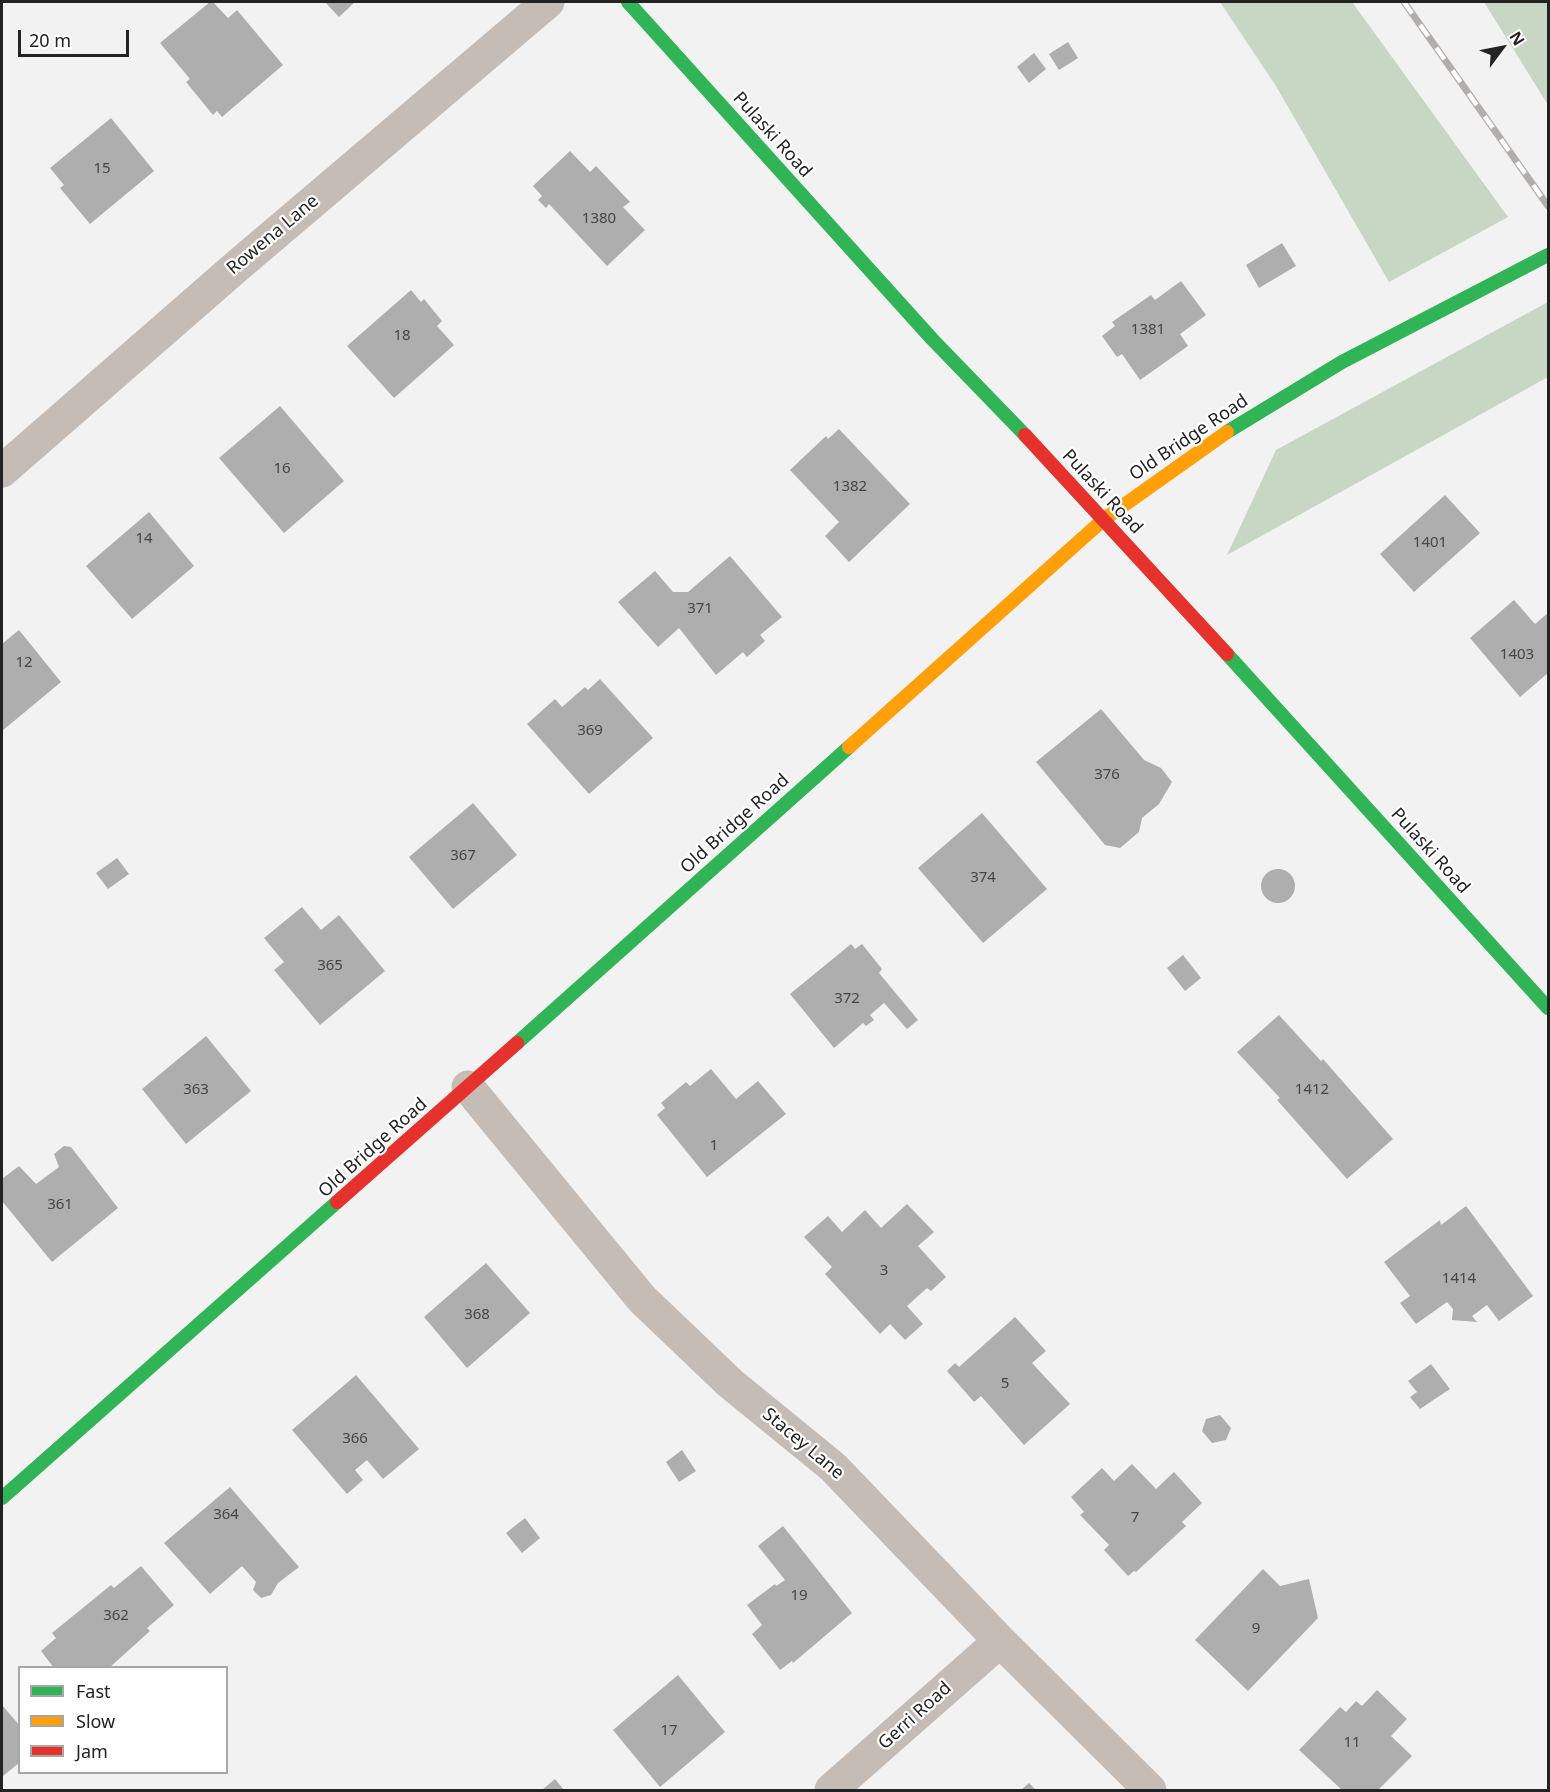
<!DOCTYPE html>
<html>
<head>
<meta charset="utf-8">
<style>
  body { margin:0 }
  #map { position:relative; width:1550px; height:1792px; overflow:hidden; background:#f2f2f3; font-family:"Noto Sans",sans-serif }
  canvas { display:block }
  .frame { position:absolute; inset:0; border:3px solid #232324; pointer-events:none }
  .legend { position:absolute; left:18px; top:1666px; width:210px; height:108px; box-sizing:border-box; background:#fff; border:2px solid #a7a7a7; margin:0; padding:8px 10px; list-style:none; font-size:18px; color:#232324 }
  .legend li { display:flex; align-items:center; gap:12px; height:30px }
  .legend b { width:30px; border:2px solid #a7a7a7 }
  .north { position:absolute; left:1472px; top:18px; width:60px; height:60px; -webkit-text-stroke:4px #fff; paint-order:stroke; rotate:58deg; font-size:16px; font-weight:700; line-height:24px; text-align:center; color:#232324 }
  .north::after { content:''; display:block; margin:auto; width:21px; height:27px; background:#232324; clip-path:polygon(50% 0,100% 100%,50% 72%,0 100%) }
  .scale { position:absolute; left:18px; top:30px; width:111px; height:27px; box-sizing:border-box; border:3px solid #232324; border-top:0; padding-left:8px; font-size:18px; line-height:21px; white-space:nowrap; color:#232324; -webkit-text-stroke:4px #fff; paint-order:stroke }
</style>
</head>
<body>
<div id="map">
<canvas width="1550" height="1792"></canvas>
<div class="frame"></div>
<ul class="legend">
<li><b style="height:8px;background:#30b455"></b>Fast</li>
<li><b style="height:8px;background:#ff9f0a"></b>Slow</li>
<li><b style="height:8px;background:#e5322d"></b>Jam</li>
</ul>
<div class="north">N</div>
<div class="scale">20 m</div>
</div>
<script>
const ctx = document.querySelector('canvas').getContext('2d');
ctx.lineJoin = 'round';
function fill(path, color) { ctx.fillStyle = color; ctx.fill(path, 'evenodd'); }
function stroke(path, color, width, dash) { ctx.strokeStyle = color; ctx.lineWidth = width; ctx.lineCap = dash ? 'butt' : 'round'; ctx.setLineDash(dash || []); ctx.stroke(path); }
function label(font, color, halo, rows, align = 'center') {
  ctx.font = font + ' "Noto Sans",sans-serif'; ctx.lineWidth = 4.5; ctx.setLineDash([]); ctx.textBaseline = 'middle'; ctx.strokeStyle = halo; ctx.fillStyle = color; for (const [text, x, y, turn = 0] of rows) {
    ctx.save(); ctx.translate(x, y); ctx.rotate((+turn || 0) * Math.PI / 180); ctx.textAlign = isNaN(turn) ? turn : align; if (halo) ctx.strokeText(text, 0, 0); ctx.fillText(text, 0, 0); ctx.restore();
  }
}
fill(new Path2D(`
  M1220,2H1352L1508,217L1389,282L1276,86Z
  M1484,2H1548V105Z
  M1548,302V377L1227,555L1276,450Z`), '#c8d6c4');
fill(new Path2D(`
  M210,2H213L228,18L237,10L283,65L222,117L217,111L213,115L186,82L190,79L160,43Z
  M325,2H355L339,17Z
  M1068,42L1078,58L1059,70L1049,54Z
  M1034,53L1046,69L1029,83L1017,67Z
  M111,118L154,171L90,224L60,188L64,185L50,168Z
  M570,151L590,172L596,166L630,202L623,207L645,230L607,266L549,204L546,208L538,200L542,196L533,186Z
  M1282,243L1296,266L1259,288L1246,265Z
  M1181,281L1206,315L1180,334L1188,346L1140,380L1122,354L1117,357L1102,336L1115,326L1112,322L1151,295L1155,300Z
  M411,290L421,302L424,299L442,321L437,326L454,345L394,398L347,346Z
  M280,406L344,481L284,533L219,458Z
  M839,429L910,504L849,562L825,536L839,522L790,470L826,436L828,439Z
  M1445,495L1480,533L1414,592L1380,554Z
  M149,512L194,566L132,619L86,566Z
  M730,556L782,617L760,635L765,641L747,657L743,652L716,675L679,628L658,647L618,602L655,571L673,592H688Z
  M1514,600L1535,624L1548,613V673L1520,697L1470,638Z
  M19,630L61,682L2,731V644Z
  M600,679L653,738L589,794L527,724L555,699L562,707L585,687L588,690Z
  M1101,709L1144,760L1161,768L1172,782L1159,804L1142,818L1139,832L1120,848L1105,845L1036,762Z
  M473,803L517,855L453,909L409,857Z
  M982,813L1047,889L983,943L918,868Z
  M117,858L129,874L108,889L96,873Z
  M1261 886a17 17 0 1 1 34 0a17 17 0 1 1-34 0Z
  M302,907L321,930L339,915L385,971L320,1025L274,970L284,962L264,938Z
  M851,944L855,949L862,944L882,969L879,973L918,1020L907,1029L884,1003L870,1015L874,1020L866,1026L863,1023L834,1048L790,994Z
  M1183,955L1201,978L1185,991L1167,968Z
  M1279,1015L1321,1061L1323,1059L1393,1139L1347,1179L1277,1100L1280,1098L1237,1052Z
  M206,1036L251,1091L186,1144L142,1089Z
  M711,1069L736,1099L758,1081L786,1114L707,1177L657,1115L665,1108L661,1103L686,1082L690,1086Z
  M64,1146L71,1147L118,1208L52,1262L2,1201V1179L19,1166L36,1184L59,1167L54,1154Z
  M907,1204L934,1232L918,1246L946,1277L931,1291L927,1288L907,1306L923,1324L905,1340L890,1324L880,1334L825,1274L832,1267L804,1237L828,1216L842,1232L865,1210L881,1228Z
  M1466,1206L1533,1296L1499,1321L1487,1305L1472,1316L1477,1322L1452,1320L1453,1309L1447,1302L1416,1324L1400,1303L1410,1296L1384,1262L1440,1220L1441,1225Z
  M486,1263L530,1313L467,1368L424,1317Z
  M1015,1317L1046,1351L1032,1363L1070,1404L1024,1445L981,1396L974,1402L947,1371L955,1363L959,1367Z
  M1431,1364L1450,1389L1420,1409L1410,1397L1417,1392L1408,1381Z
  M356,1375L419,1449L383,1479L367,1460L355,1470L363,1480L347,1494L292,1430Z
  M1220,1415L1231,1428L1226,1440L1212,1443L1202,1431L1206,1419Z
  M682,1450L696,1471L679,1482L666,1462Z
  M1132,1464L1156,1489L1174,1472L1202,1503L1182,1522L1186,1526L1136,1572L1134,1571L1128,1576L1104,1550L1109,1545L1080,1515L1084,1512L1071,1497L1102,1468L1114,1481Z
  M230,1487L299,1567L278,1583L271,1595L261,1598L253,1590L256,1582L242,1566L210,1594L164,1543Z
  M525,1518L540,1538L522,1553L506,1533Z
  M783,1526L852,1613L793,1663L792,1661L780,1670L752,1634L762,1625L747,1605L775,1584L776,1586L785,1580L758,1546Z
  M141,1566L174,1605L147,1628L150,1631L109,1668H54L41,1651L56,1638L52,1633L111,1585L114,1588Z
  M1263,1569L1280,1586L1309,1579L1318,1618L1248,1691L1195,1640Z
  M678,1675L725,1732L660,1787L613,1730Z
  M1377,1690L1407,1719L1391,1736L1412,1756L1378,1790H1342L1299,1750L1340,1707L1346,1712L1356,1701L1362,1706Z
  M2,1705L20,1726V1762L2,1777Z
  M555,1779L564,1790H542Z
  M1029,1783L1036,1790H1021Z`), '#aeaeaf');
stroke(new Path2D(`
  M2,471L236,267L548,2
  M468,1087L642,1299L730,1383L833,1467L1000,1641L1150,1790
  M831,1790L1000,1641`), '#c6bcb6', 33);
stroke(new Path2D(`
  M628,2L932,339L1025,435
  M1227,432L1342,362L1548,255
  M1227,654L1548,1008
  M517,1043L849,747
  M2,1498L337,1202`), '#30b455', 14);
stroke(new Path2D(`
  M849,747L1103,520L1227,432`), '#ff9f0a', 14);
stroke(new Path2D(`
  M1025,435L1227,654
  M337,1202L517,1043`), '#e5322d', 14);
const rail = new Path2D(`
  M1404,2L1548,206`);
stroke(rail, '#b2aeac', 7);
stroke(rail, '#fff', 4.5, [14]);
label('15px', '#464647', null, [
  ["15",102,169],
  ["1380",599,219],
  ["1381",1148,330],
  ["18",402,336],
  ["16",282,469],
  ["1382",850,487],
  ["14",144,539],
  ["1401",1430,543],
  ["371",700,609],
  ["1403",1517,655],
  ["12",24,663],
  ["369",590,731],
  ["376",1107,775],
  ["367",463,856],
  ["374",983,878],
  ["365",330,966],
  ["372",847,999],
  ["363",196,1090],
  ["1412",1312,1090],
  ["1",714,1146],
  ["361",60,1205],
  ["3",884,1271],
  ["1414",1459,1279],
  ["368",477,1315],
  ["5",1005,1384],
  ["366",355,1439],
  ["364",226,1515],
  ["7",1135,1518],
  ["19",799,1596],
  ["362",116,1616],
  ["9",1256,1629],
  ["17",669,1731],
  ["11",1352,1743]
]);
label('18px', '#232324', '#fff', [
  ["Pulaski Road",772,135,48],
  ["Rowena Lane",273,235,-40],
  ["Old Bridge Road",1189,438,-34],
  ["Pulaski Road",1102,492,47],
  ["Old Bridge Road",735,824,-42],
  ["Pulaski Road",1430,851,48],
  ["Old Bridge Road",373,1148,-42],
  ["Stacey Lane",803,1444,40],
  ["Gerri Road",915,1716,-42]
]);
</script>
</body>
</html>
